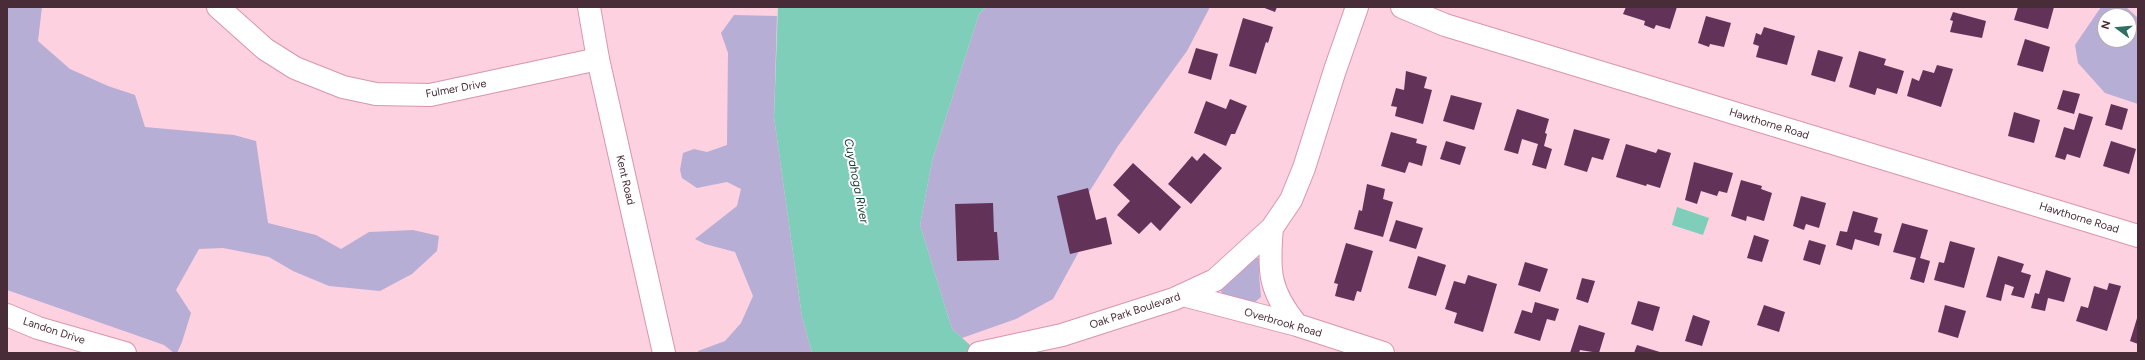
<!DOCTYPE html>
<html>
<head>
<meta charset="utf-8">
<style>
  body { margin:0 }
  #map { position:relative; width:2145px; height:360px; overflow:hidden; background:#fdd1e0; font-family:Figtree,sans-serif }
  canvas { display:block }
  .frame { position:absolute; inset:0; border:8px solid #482c37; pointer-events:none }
  .north { position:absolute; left:2097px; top:8px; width:40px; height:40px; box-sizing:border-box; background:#fff; border:1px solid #b6abaf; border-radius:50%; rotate:286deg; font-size:11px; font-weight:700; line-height:16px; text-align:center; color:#482c37 }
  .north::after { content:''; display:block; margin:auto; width:14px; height:18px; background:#2d6f60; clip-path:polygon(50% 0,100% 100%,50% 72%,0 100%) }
</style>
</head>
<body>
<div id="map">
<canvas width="2145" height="360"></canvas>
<div class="frame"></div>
<div class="north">N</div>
</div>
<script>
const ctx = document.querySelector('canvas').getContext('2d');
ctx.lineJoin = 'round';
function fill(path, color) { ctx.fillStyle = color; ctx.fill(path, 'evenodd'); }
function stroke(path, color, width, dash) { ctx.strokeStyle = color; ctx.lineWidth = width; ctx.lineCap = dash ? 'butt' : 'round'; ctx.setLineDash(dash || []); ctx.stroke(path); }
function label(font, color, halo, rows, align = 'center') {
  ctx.font = font + ' Figtree,sans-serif'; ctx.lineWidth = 4; ctx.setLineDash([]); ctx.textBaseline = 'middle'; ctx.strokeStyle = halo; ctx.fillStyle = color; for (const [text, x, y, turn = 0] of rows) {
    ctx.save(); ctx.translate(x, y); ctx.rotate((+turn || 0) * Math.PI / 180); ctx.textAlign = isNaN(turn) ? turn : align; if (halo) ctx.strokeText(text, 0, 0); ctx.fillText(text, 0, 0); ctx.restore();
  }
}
fill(new Path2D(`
  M7,7H42L38,41L70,69L108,86L135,95L145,127L234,135L256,141L268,223L316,235L341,249L369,232L413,230L439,236L437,251L412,274L380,291L329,286L293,271L269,257L223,248L199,249L176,290L191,313L182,342L177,353H174L164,345L7,290Z
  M986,7H1210L1187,51L1118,146L1086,197L1083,244L1053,299L1016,319L962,338L952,329L920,225L932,161L979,14Z
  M2101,7H2126L2138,18V104L2105,93L2078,63L2075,45ZM2105,16H2129V40H2105Z
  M734,15L777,16L774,117L802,317L812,353H698V351L725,341L741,323L753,296L735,252L705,244L695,239L737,206L741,189L727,182L697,188L682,178L680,170L683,153L694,149L707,152L727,145L728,53L721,33Z
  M1255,258H1259L1261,261L1259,275L1261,297L1255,302L1222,295L1220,287Z`), '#b7aed5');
fill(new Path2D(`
  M778,7H986L979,14L932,161L920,225L952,329L979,353H812L802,317L774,117Z
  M1677,207L1709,218L1703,235L1672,225Z`), '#7eceb9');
fill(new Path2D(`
  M1262,7H1277L1275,12Z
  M1626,7H1677L1670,29L1656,25L1654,29L1644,25L1645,21L1623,14Z
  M2018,7H2054L2048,29L2014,20Z
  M1953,12L1986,21L1982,38L1950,32L1953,21L1950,20Z
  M1706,16L1731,23L1724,47L1710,44L1709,47L1698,43Z
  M1243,18L1273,27L1268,43L1266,42L1256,74L1229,66Z
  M1764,27L1795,36L1787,65L1756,57L1759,46L1753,44L1756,33L1761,35Z
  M2025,39L2050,47L2043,72L2017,65Z
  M1196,48L1218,54L1211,80L1188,73Z
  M1818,50L1843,57L1835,82L1811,75Z
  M1859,51L1886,59L1884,65L1904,71L1897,94L1877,88L1875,95L1849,87Z
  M1937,65L1953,69L1941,107L1907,96L1912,78L1919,81L1923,70L1934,73Z
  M1406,71L1427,77L1424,88L1432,90L1423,124L1395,116L1397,107L1391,106L1396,88L1404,90Z
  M2063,90L2080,94L2074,114L2057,109Z
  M1451,95L1482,103L1474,130L1443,121Z
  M1230,99L1247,106L1235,134H1231L1226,146L1194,133L1206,101L1226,109Z
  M2111,104L2128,109L2122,130L2105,125Z
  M1517,109L1549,119L1545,133L1547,134L1544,146L1552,149L1546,169L1532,165L1538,144L1522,139L1518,154L1504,150Z
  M2014,112L2040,120L2034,143L2008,136Z
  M2079,113L2093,117L2080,158L2067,154L2065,160L2055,157L2064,127L2074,130Z
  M1574,129L1610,139L1603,160L1592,157L1587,172L1564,165Z
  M1391,132L1417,139L1416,143L1427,146L1422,166L1409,162L1405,173L1381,166Z
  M1446,141L1466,147L1460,165L1440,159Z
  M2111,141L2136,149L2129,174L2103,166Z
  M1626,144L1656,153L1658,149L1671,153L1660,188L1647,184L1646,186L1616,177Z
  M1204,153L1222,168L1191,204L1168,184L1192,156L1197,161Z
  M1694,162L1733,173L1727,193L1719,191L1717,196L1701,191L1697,204L1685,200Z
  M1133,163L1181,207L1160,231L1151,222L1139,234L1117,215L1130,201L1113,185Z
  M1741,180L1762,186L1761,189L1772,193L1764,221L1747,216L1746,221L1731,216Z
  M1367,184L1385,189L1383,199L1393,202L1383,237L1354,229L1359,210L1362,211Z
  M1088,188L1096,220L1106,217L1112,244L1070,254L1057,196Z
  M1801,196L1826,203L1819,228L1806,224L1804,230L1793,226Z
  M993,203L994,232H997L999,260L957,261L955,204Z
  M1853,211L1878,218L1874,232L1882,234L1879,246L1855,239L1852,250L1836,245L1840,231L1847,232Z
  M1396,220L1423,228L1416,249L1389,241Z
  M1902,223L1928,230L1920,258L1930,261L1924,283L1910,279L1916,258L1893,252Z
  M1754,235L1769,240L1762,262L1747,258Z
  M1809,240L1826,245L1820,265L1803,260Z
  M1950,241L1975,248L1964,288L1934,280L1939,262L1944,263Z
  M1346,243L1373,251L1361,292L1357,291L1354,301L1335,296L1338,284L1334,283Z
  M1418,256L1446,265L1436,296L1408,288Z
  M1998,256L2024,264L2021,272L2031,275L2024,298L2011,295L2014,287L2005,284L2001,301L1986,297Z
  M1525,262L1548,269L1540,292L1518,285Z
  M2046,270L2071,278L2064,302L2048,298L2045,311L2031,308L2035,293L2039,294Z
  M1468,275L1497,284L1483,332L1454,323L1457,313L1445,309L1454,281L1465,284Z
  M1582,278L1595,281L1588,303L1576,299Z
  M2109,283L2121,286L2107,331L2076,321L2081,306L2088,308L2094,286L2107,290Z
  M1638,301L1660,307L1653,331L1631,324Z
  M1535,302L1559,309L1555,321L1547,319L1540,341L1514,333L1522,310L1532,313Z
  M1764,305L1785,312L1779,332L1757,325Z
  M1945,305L1966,311L1958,338L1938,332Z
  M1693,315L1710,321L1702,346L1685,341Z
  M2138,315V344L2130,341Z
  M1579,325L1605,333L1599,353L1580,350L1579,353H1570Z
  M1637,345L1663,353H1634Z`), '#623258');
const minor = new Path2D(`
  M218,7L265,49L295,68L343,87L376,94L430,95L598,59
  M1402,7L1445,25L2138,236
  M1272,228C1268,271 1269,291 1297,325
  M1183,295L1297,325L1383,353
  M7,315L38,328L125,353
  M979,353L1062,335L1174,299L1215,280L1272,228L1291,200L1304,168L1335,70L1357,7`);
const major = new Path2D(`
  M589,7L598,59L664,353`);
stroke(minor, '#d995ae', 24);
stroke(major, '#d995ae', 24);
stroke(minor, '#fff', 22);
stroke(major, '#fff', 22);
label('11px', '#482c37', '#fff', [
  ["Fulmer Drive",456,89,-10],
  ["Hawthorne Road",1769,124,17],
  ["Kent Road",625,180,77],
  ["Hawthorne Road",2079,218,17],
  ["Oak Park Boulevard",1135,311,-18],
  ["Overbrook Road",1283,323,16],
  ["Landon Drive",54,331,18]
]);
label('italic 12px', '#163b33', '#fff', [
  ["Cuyahoga River",856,181,79]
]);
</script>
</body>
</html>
